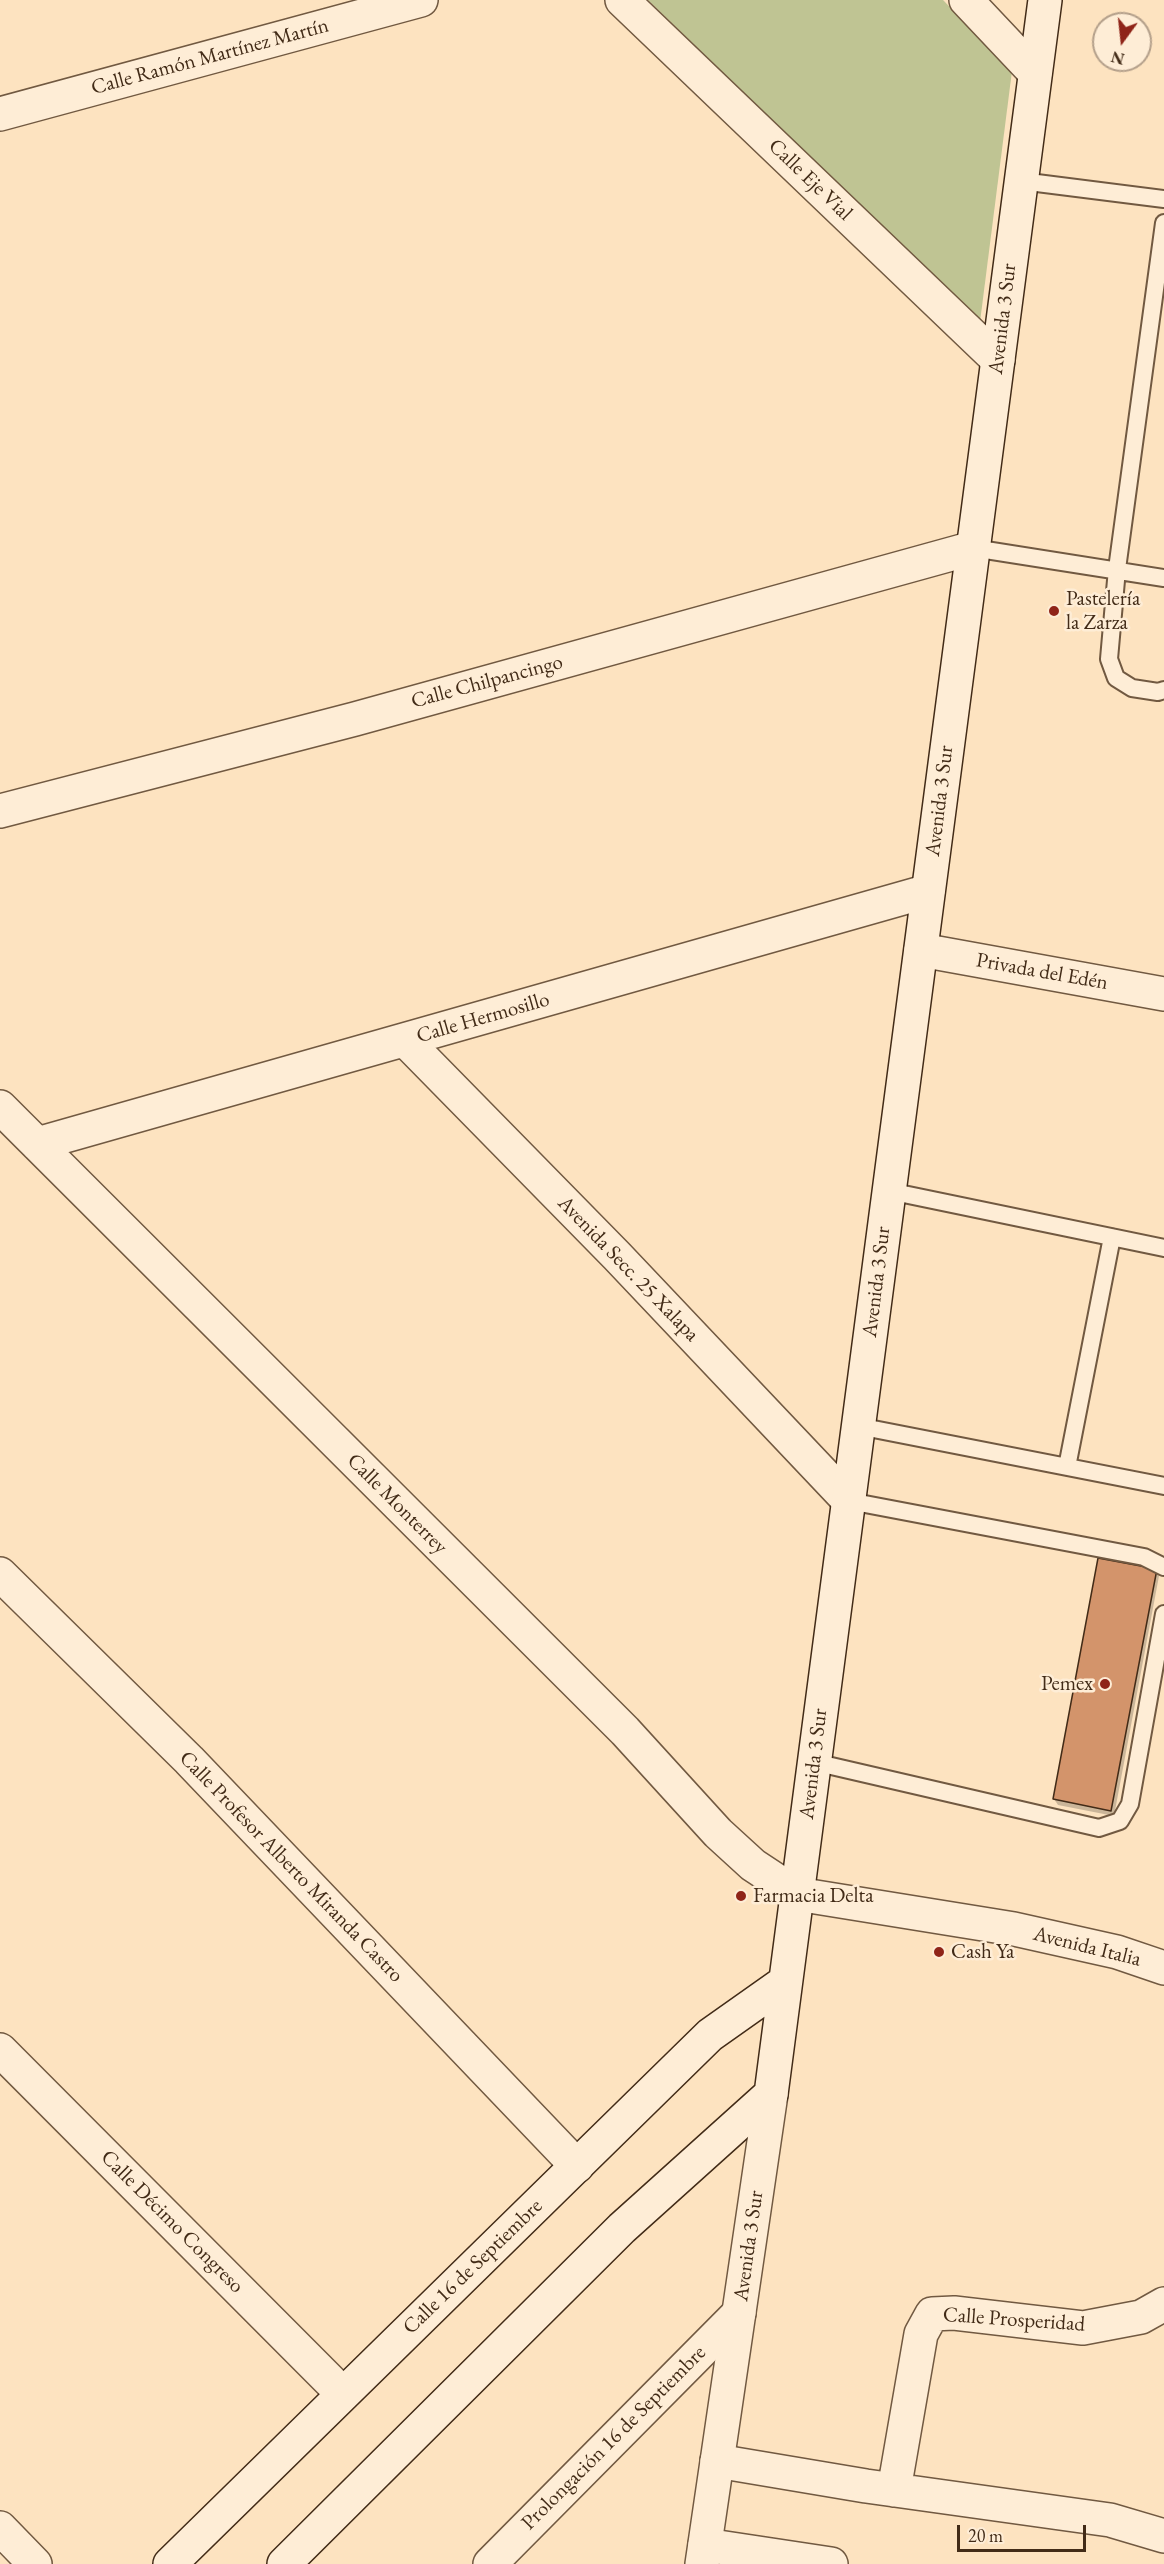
<!DOCTYPE html>
<html>
<head>
<meta charset="utf-8">
<style>
  body { margin:0 }
  #map { position:relative; width:1164px; height:2564px; overflow:hidden; background:#fde3c0; font-family:"EB Garamond",serif }
  canvas { display:block }
  .north { position:absolute; left:1092px; top:12px; width:60px; height:60px; box-sizing:border-box; background:#feedd6; border:2px solid #b39f8a; border-radius:50%; rotate:195deg; font-size:16px; font-weight:700; line-height:24px; text-align:center; color:#422b17 }
  .north::after { content:''; display:block; margin:auto; width:21px; height:27px; background:#8f2418; clip-path:polygon(50% 0,100% 100%,50% 72%,0 100%) }
  .scale { position:absolute; left:957px; top:2525px; width:129px; height:27px; box-sizing:border-box; border:3px solid #422b17; border-top:0; padding-left:8px; font-size:18px; line-height:21px; white-space:nowrap; color:#422b17; -webkit-text-stroke:4px #feedd6; paint-order:stroke }
</style>
</head>
<body>
<div id="map">
<canvas width="1164" height="2564"></canvas>
<div class="north">N</div>
<div class="scale">20 m</div>
</div>
<script>
const ctx = document.querySelector('canvas').getContext('2d');
ctx.lineJoin = 'round';
function fill(path, color) { ctx.fillStyle = color; ctx.fill(path, 'evenodd'); }
function stroke(path, color, width, dash) { ctx.strokeStyle = color; ctx.lineWidth = width; ctx.lineCap = dash ? 'butt' : 'round'; ctx.setLineDash(dash || []); ctx.stroke(path); }
function label(font, color, halo, rows, align = 'center') {
  ctx.font = font + ' "EB Garamond",serif'; ctx.lineWidth = 5; ctx.setLineDash([]); ctx.textBaseline = 'middle'; ctx.strokeStyle = halo; ctx.fillStyle = color; for (const [text, x, y, turn = 0] of rows) {
    ctx.save(); ctx.translate(x, y); ctx.rotate((+turn || 0) * Math.PI / 180); ctx.textAlign = isNaN(turn) ? turn : align; if (halo) ctx.strokeText(text, 0, 0); ctx.fillText(text, 0, 0); ctx.restore();
  }
}
fill(new Path2D(`
  M648,0H943L1012,71L980,322Z`), '#bfc493');
fill(new Path2D(`
  M1156,1570L1159,1576L1114,1816L1058,1805L1054,1799Z`), '#0003');
const building = new Path2D(`
  M1098,1558L1157,1569L1111,1811L1053,1799Z`);
fill(building, '#d3946b');
stroke(building, '#422b17', 1.5);
const service = new Path2D(`
  M1021,181L1164,199
  M1164,223L1117,569L1109,659L1116,678L1132,688L1158,692L1164,690
  M973,548L1164,578
  M889,1191L1164,1248
  M858,1426L1164,1486
  M1067,1467L1112,1237
  M849,1501L1144,1557L1164,1567
  M814,1762L1099,1828L1120,1821L1130,1804L1164,1614`);
const minor = new Path2D(`
  M622,0L998,360
  M966,0L1035,73
  M0,114L421,0
  M0,811L355,719L973,548
  M921,950L1164,994
  M405,1040L617,1256L849,1501
  M0,1107L625,1731L718,1833L753,1865L797,1894L1014,1929L1117,1952L1164,1968
  M37,1144L928,891
  M0,1574L189,1760L577,2166
  M0,2050L343,2394
  M717,2461L866,2486L1110,2520L1164,2536
  M894,2490L921,2334L932,2314L954,2313L1083,2328L1141,2317L1164,2304
  M0,2528L35,2564
  M705,2545L831,2564
  M490,2564L739,2313`);
const tertiary = new Path2D(`
  M702,2564L771,2094`);
const secondary = new Path2D(`
  M170,2564L710,2035L785,1982
  M284,2564L622,2228L771,2094L1045,0`);
stroke(service, '#715941', 20);
stroke(minor, '#715941', 36);
stroke(tertiary, '#715941', 36);
stroke(secondary, '#422b17', 36);
stroke(service, '#feedd6', 16);
stroke(minor, '#feedd6', 33);
stroke(tertiary, '#feedd6', 33);
stroke(secondary, '#feedd6', 33);
for (const [x, y, r, color] of [
  [1054,611,6,"#8f2418"],
  [1105,1684,6,"#8f2418"],
  [741,1896,6,"#8f2418"],
  [939,1952,6,"#8f2418"]
]) { const dot = new Path2D(); dot.arc(x, y, r, 0, 2 * Math.PI); ctx.fillStyle = color; ctx.fill(dot); stroke(dot, '#feedd6', 2); }
label('21px', '#422b17', '#feedd6', [
  ["Calle Ramón Martínez Martín",210,57,-15],
  ["Calle Eje Vial",810,180,44],
  ["Avenida 3 Sur",1003,319,-83],
  ["Calle Chilpancingo",487,682,-15],
  ["Avenida 3 Sur",940,801,-83],
  ["Privada del Edén",1042,972,10],
  ["Calle Hermosillo",483,1018,-16],
  ["Avenida Secc. 25 Xalapa",628,1269,46],
  ["Avenida 3 Sur",877,1282,-83],
  ["Calle Monterrey",397,1504,45],
  ["Avenida 3 Sur",814,1764,-83],
  ["Calle Profesor Alberto Miranda Castro",291,1867,46],
  ["Avenida Italia",1087,1947,14],
  ["Calle Décimo Congreso",172,2222,45],
  ["Avenida 3 Sur",749,2246,-82],
  ["Calle 16 de Septiembre",473,2267,-44],
  ["Calle Prosperidad",1014,2320,4],
  ["Prolongación 16 de Septiembre",614,2438,-45]
]);
label('21px', '#422b17', '#feedd6', [
  ["Pastelería",1066,599],
  ["la Zarza",1066,623],
  ["Pemex",1093,1684,"right"],
  ["Farmacia Delta",753,1896],
  ["Cash Ya",951,1952]
], 'left');
</script>
</body>
</html>
